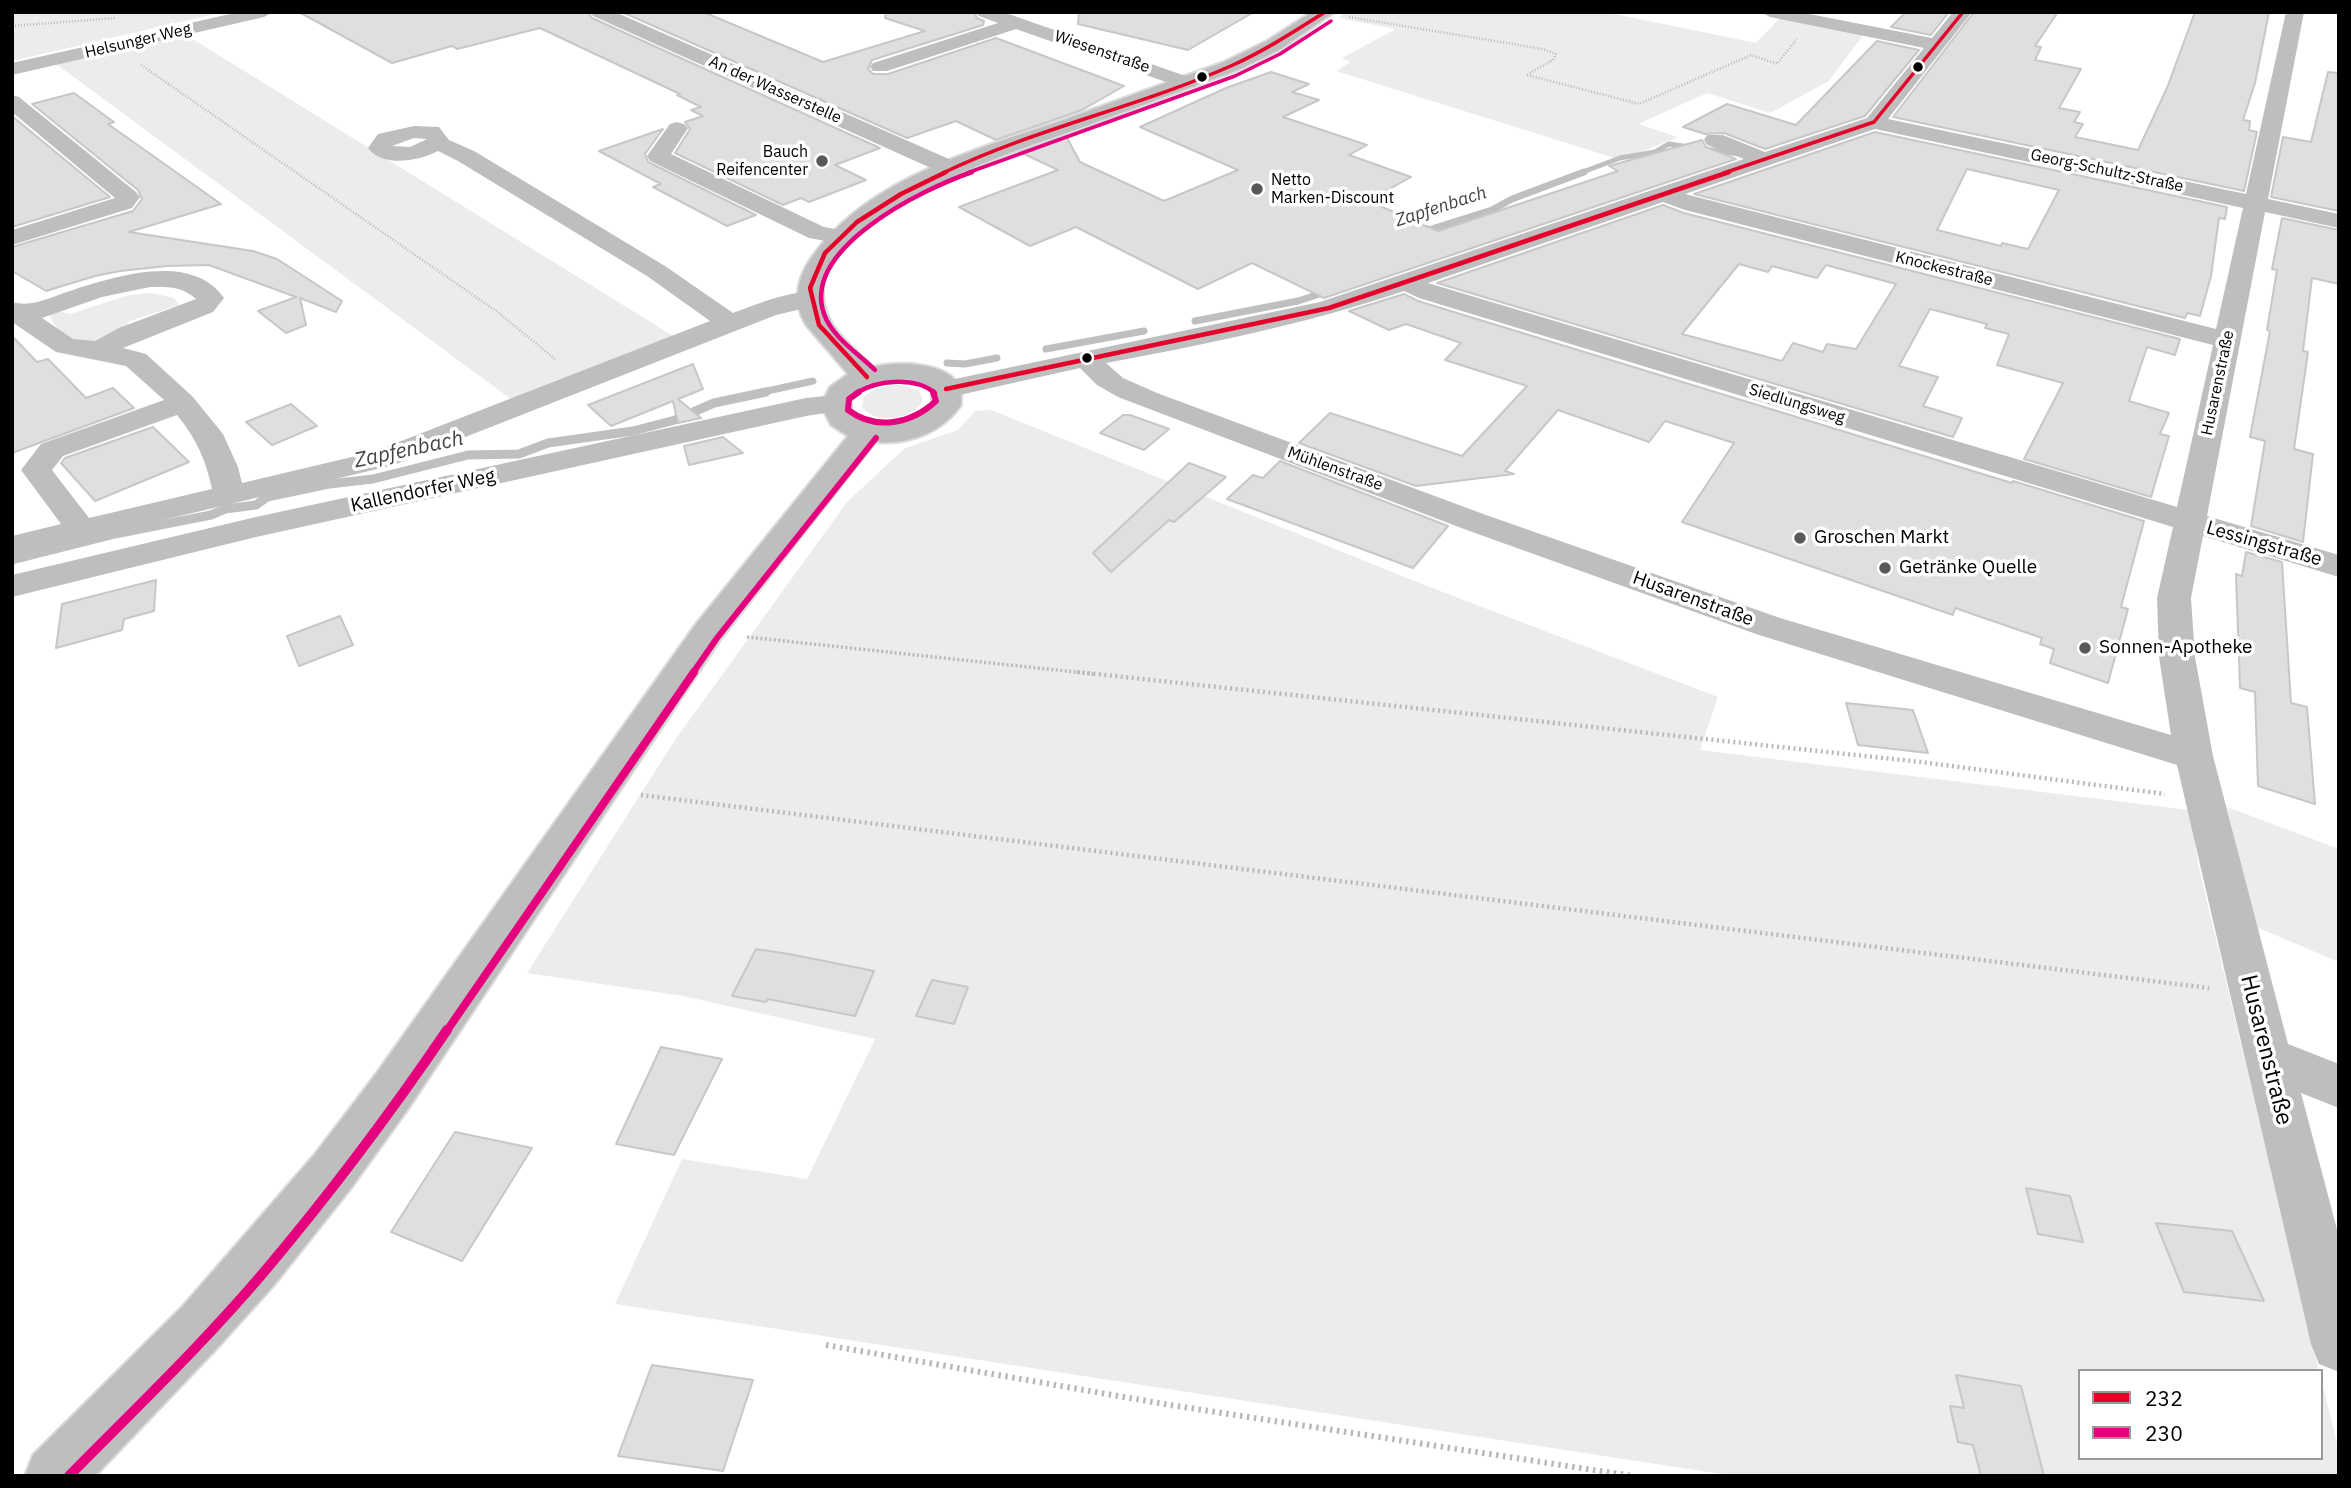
<!DOCTYPE html>
<html>
<head>
<meta charset="utf-8">
<style>
  body { margin:0 }
  #map { position:relative; width:2351px; height:1488px; overflow:hidden; background:#fff; font-family:"IBM Plex Sans",sans-serif }
  canvas { display:block }
  .frame { position:absolute; inset:0; border:14px solid #000; pointer-events:none }
  .legend { position:absolute; left:2078px; top:1369px; width:245px; height:91px; box-sizing:border-box; background:#fff; border:2px solid #999; margin:0; padding:9px 12px; list-style:none; font-size:21px; color:#000 }
  .legend li { display:flex; align-items:center; gap:14px; height:35px }
  .legend b { width:35px; border:2px solid #999 }
</style>
</head>
<body>
<div id="map">
<canvas width="2351" height="1488"></canvas>
<div class="frame"></div>
<ul class="legend">
<li><b style="height:9px;background:#e4002b"></b>232</li>
<li><b style="height:9px;background:#e5007d"></b>230</li>
</ul>
</div>
<script>
const ctx = document.querySelector('canvas').getContext('2d');
ctx.lineJoin = 'round';
function fill(path, color) { ctx.fillStyle = color; ctx.fill(path, 'evenodd'); }
function stroke(path, color, width, dash) { ctx.strokeStyle = color; ctx.lineWidth = width; ctx.lineCap = dash ? 'butt' : 'round'; ctx.setLineDash(dash || []); ctx.stroke(path); }
function label(font, color, halo, rows, align = 'center') {
  ctx.font = font + ' "IBM Plex Sans",sans-serif'; ctx.lineWidth = 7; ctx.setLineDash([]); ctx.textBaseline = 'middle'; ctx.strokeStyle = halo; ctx.fillStyle = color; for (const [text, x, y, turn = 0] of rows) {
    ctx.save(); ctx.translate(x, y); ctx.rotate((+turn || 0) * Math.PI / 180); ctx.textAlign = isNaN(turn) ? turn : align; if (halo) ctx.strokeText(text, 0, 0); ctx.fillText(text, 0, 0); ctx.restore();
  }
}
fill(new Path2D(`
  M12,12H224L12,61Z
  M1345,12H1605L1756,43L1780,18L1863,35L1829,81L1770,113L1707,93L1638,124L1678,137L1621,160L1336,71L1350,62L1342,58L1396,29L1339,18Z
  M186,35L683,342L519,405L56,64Z
  M151,293L174,298L179,305L127,322L133,328C120,333 103,342 90,343C74,345 55,330 50,316L58,311L70,314L129,295Z
  M896,384L919,390L923,400C914,420 875,425 862,407L864,396L878,388Z
  M991,410L1427,586L1718,697L1700,750L2189,810L2199,868L2319,1371H2080V1458H2321V1378L2339,1451V1476H1734L615,1304L682,1159L807,1179L875,1039L683,996L527,973L675,740L847,502L905,448L958,430L975,411Z
  M2227,807L2339,849V962L2256,927Z`), '#ececec');
stroke(new Path2D(`
  M1580,173L1620,158L1655,152L1669,144L1739,154`), '#bfbfbf', 5);
stroke(new Path2D(`
  M1419,233L1492,210L1512,199L1584,172
  M1195,321L1298,301L1329,291
  M1046,349L1144,331
  M947,363L965,364L997,358
  M758,393L813,381`), '#bfbfbf', 7);
stroke(new Path2D(`
  M12,560L115,534L211,515L225,509L256,505L267,497L329,484L373,479L468,455L519,454L548,443L633,431L675,420L714,403L766,392`), '#bfbfbf', 9);
const building = new Path2D(`
  M299,12H588L592,18L880,148L835,165L866,180L809,202L801,198L783,205L675,153L690,129L685,122L703,116L691,110L701,107L677,95L680,94L540,28L457,49L452,46L392,63Z
  M622,12H703L823,62L925,31L885,18L886,12H974L977,18L984,21L983,25L872,60L868,69L873,74H888L996,38L1124,86L1082,110L996,140L956,121L907,138Z
  M1079,12H1254L1188,50L1078,24Z
  M1906,12H1949L1931,35L1891,27Z
  M1974,12H2058L2035,46L2041,47L2035,60L2081,69L2059,108L2080,112L2074,122L2083,124L2075,137L2138,150L2167,88L2195,12H2269L2255,83L2243,120L2250,121L2249,130L2257,132L2244,191L1893,117Z
  M1877,41L1919,50L1865,116L1765,149L1724,133L1705,134L1683,127L1727,104L1796,125Z
  M1271,72L1309,84L1292,92L1319,100L1283,117L1367,145L1349,155L1411,177L1368,201L1438,231L1618,171L1609,166L1702,140L1706,147L1736,159L1324,298L1252,263L1198,289L1076,227L1030,246L959,207L1058,170L1020,152L1066,136L1080,162L1164,201L1238,170L1140,127L1226,88Z
  M2328,72L2339,73V211L2271,197L2283,137L2311,142Z
  M74,93L114,122L108,124L221,204L129,232L253,251L277,259L342,301L336,312L300,298L306,325L286,333L258,311L296,297L209,265L167,266L120,271L95,276L46,291L12,271V247L133,211L142,199L138,190L32,104Z
  M12,116L110,197L12,227Z
  M663,129L645,154L648,162L756,215L727,226L653,187L661,184L599,151Z
  M1875,132L2227,207L2225,219L2219,218L2211,276L2200,316L2187,313L2185,318L1694,194ZM1967,169L2059,190L2028,249L2002,243L2001,246L1937,230Z
  M1663,205L1684,213L2180,339L2175,355L2147,347L2129,401L2169,413L2160,434L2169,436L2151,497L2024,459L2063,383L1997,365L2009,334L1985,328L1987,324L1930,309L1899,366L1938,377L1923,406L1962,418L1953,437L1437,283ZM1739,264L1768,272L1772,266L1817,278L1826,265L1896,284L1856,349L1827,344L1823,352L1793,343L1782,361L1682,334Z
  M2282,218L2339,230V284L2312,278L2303,351L2308,352L2294,449L2313,454L2303,542L2251,526L2265,441L2250,437L2270,331L2267,330L2277,270L2272,269Z
  M1404,294L1418,301L2012,483L2013,481L2144,521L2121,607L2128,609L2108,683L2050,663L2054,649L2040,644L2042,638L1955,608L1953,615L1682,522L1734,443L1665,421L1649,442L1558,410L1505,471L1514,474L1416,486L1299,443L1330,413L1462,456L1527,386L1445,360L1461,343L1406,324L1389,330L1349,311Z
  M12,336L37,362L48,359L86,398L113,388L134,408L12,453Z
  M693,364L703,389L678,399L701,418L678,423L673,401L611,426L588,405Z
  M291,404L317,426L272,445L246,422Z
  M1123,415H1130L1169,429L1144,450L1100,433Z
  M153,427L189,462L95,501L61,463L65,458Z
  M723,437L743,453L689,465L684,446Z
  M1280,461L1448,526L1413,568L1227,499L1253,475L1263,478Z
  M1189,463L1226,477L1174,522L1169,520L1111,572L1093,553Z
  M2246,552L2282,562L2291,703L2307,707L2315,804L2258,786L2255,692L2240,688L2236,574L2242,576Z
  M156,580L154,611L124,619L122,630L56,648L62,604Z
  M340,616L353,645L299,666L287,636Z
  M1846,703L1913,710L1928,753L1858,745Z
  M756,949L789,954L874,971L855,1016L768,999L766,1002L732,996Z
  M932,980L968,987L954,1024L916,1016Z
  M661,1047L722,1059L674,1155L616,1144Z
  M455,1132L532,1148L462,1261L391,1232Z
  M2026,1188L2070,1196L2083,1242L2038,1234Z
  M2156,1223L2232,1231L2264,1301L2184,1292Z
  M652,1365L753,1380L723,1471L618,1456Z
  M1956,1375L2021,1386L2044,1476H1981L1973,1445L1958,1442L1950,1406L1964,1408Z`);
fill(building, '#dfdfdf');
stroke(building, '#c7c7c7', 2);
const major = new Path2D(`
  M1312,12H1334L1281,49L1238,70C1186,89 1135,108 1083,127C1022,149 818,212 823,295C824,327 852,346 873,367C896,361 949,361 960,388C962,393 961,400 961,405C942,433 908,445 875,442L720,640L410,1106L351,1188L274,1285L220,1345L95,1476H25L33,1455L182,1307L315,1154L376,1074L696,624L848,436L831,425L821,405L830,387L848,374L806,325C792,302 797,278 812,257C870,175 981,149 1069,118C1121,99 1173,80 1224,62L1267,41ZM907,379L924,384L932,391V404C912,427 877,431 853,414L850,402C860,382 887,380 907,379Z`);
stroke(major, '#dbdbdb', 4);
stroke(new Path2D(`
  M1349,17L1543,49L1556,54L1553,60L1528,74
  M12,26L116,18
  M141,65L499,313L556,360
  M1527,75L1639,104L1751,55L1777,64L1797,39`), '#b9b9b9', 2.5, [1, 2]);
stroke(new Path2D(`
  M747,637L1094,674`), '#b9b9b9', 3.5, [2, 2.5]);
stroke(new Path2D(`
  M1077,672L1921,762L2165,794
  M641,795L2209,988`), '#b9b9b9', 4.5, [2, 3.5]);
stroke(new Path2D(`
  M826,1345L1170,1405L1633,1476`), '#b9b9b9', 6, [2.5, 4.5]);
fill(new Path2D(`
  M239,12H273L264,17L12,75V63Z
  M590,12H615L958,163L961,168L958,173H942L593,16Z
  M976,12H1003L1194,79L1197,83L1194,87H1180L1016,29L887,71H873L870,67L873,63L998,23L979,16Z
  M1761,12H1799L1932,38L1953,12H1972L1888,119L2246,194L2286,12H2304L2268,199L2339,214V228L2265,212L2207,516L2339,555V577L2203,536L2191,598L2195,657L2213,756L2288,1044L2339,1064V1108L2301,1093L2339,1237V1372L2319,1364L2311,1344L2177,765L1756,634L1464,529L1118,397L1097,385L1080,368L946,398L936,395L932,389L936,383L1320,302L1744,159L1707,145L1704,140L1707,135H1723L1765,152L1867,118L1924,48L1770,17ZM1875,129L2243,208L2216,329L1685,194ZM1663,202L1685,210L2213,345L2177,507L1428,283ZM1404,291L1419,298L2173,527L2157,598L2159,657L2171,735L1780,618L1486,515L1157,393L1123,378L1106,363C1207,344 1307,324 1404,291Z
  M12,95L19,97L136,192L140,197L132,208L12,245V230L115,198L12,112Z
  M677,122L684,124L688,128L671,154L824,227L852,232L855,237L852,242L843,244L809,238L650,161L647,156L670,124Z
  M414,126L439,127L449,140L474,151L665,266L733,313C755,305 796,288 818,293L822,299L818,305L776,315L394,465L12,556V536L61,524L21,470L41,444L164,400L126,366L56,352L12,322V302C34,308 52,296 73,290C117,276 192,252 224,298L213,312L123,348L146,354L193,397L223,434L238,467L242,483L373,452L710,321L647,276L458,161L438,151C419,161 383,168 368,148L378,134ZM414,138L427,139L410,147L392,146ZM150,287C168,287 182,286 196,299L119,328L95,341L73,339L42,318L102,297ZM177,415C196,438 206,460 212,489L89,518L52,470L63,456Z
  M836,395L846,398L850,404L846,410L806,416L256,537L12,597V575L256,517L806,398Z`), '#bebebe');
fill(major, '#bebebe');
stroke(new Path2D(`
  M943,173C1036,128 1139,107 1233,65C1266,50 1295,31 1325,12
  M1724,173L1874,122L1963,12`), '#e4002b', 3.5);
stroke(new Path2D(`
  M867,377L819,325L810,288L825,253L857,222L901,194L946,172
  M946,389L1329,308L1729,172`), '#e4002b', 4.5);
stroke(new Path2D(`
  M967,173L1235,76L1280,54L1331,21`), '#e5007d', 3.5);
stroke(new Path2D(`
  M875,370C859,354 832,337 824,314C801,248 923,189 972,172
  M856,393C878,380 915,376 935,393`), '#e5007d', 4.5);
stroke(new Path2D(`
  M859,392L849,399L848,410C876,431 911,424 936,401L933,392
  M692,674L717,638L876,438`), '#e5007d', 6);
stroke(new Path2D(`
  M446,1032L694,672`), '#e5007d', 8);
stroke(new Path2D(`
  M69,1476C135,1409 203,1344 264,1272C329,1195 390,1114 447,1030`), '#e5007d', 10);
for (const [x, y, r, color] of [
  [1918,67,6,"#000"],
  [1202,77,6,"#000"],
  [822,161,7,"#595959"],
  [1257,189,7,"#595959"],
  [1087,358,6,"#000"],
  [1800,538,7,"#595959"],
  [1885,568,7,"#595959"],
  [2085,648,7,"#595959"]
]) { const dot = new Path2D(); dot.arc(x, y, r, 0, 2 * Math.PI); ctx.fillStyle = color; ctx.fill(dot); stroke(dot, '#fff', 2.5); }
label('16px', '#000', '#fff', [
  ["Helsunger Weg",138,41,-13],
  ["Wiesenstraße",1102,52,19],
  ["An der Wasserstelle",775,90,24],
  ["Georg-Schultz-Straße",2107,171,12],
  ["Knockestraße",1944,269,14],
  ["Husarenstraße",2218,383,-78],
  ["Siedlungsweg",1797,404,17],
  ["Mühlenstraße",1335,469,20]
]);
label('16px', '#000', '#fff', [
  ["Bauch",808,152],
  ["Reifencenter",808,170],
  ["Netto",1271,180,"left"],
  ["Marken-Discount",1271,198,"left"]
], 'right');
label('italic 18px', '#444', '#fff', [
  ["Zapfenbach",1441,207,-18]
]);
label('19px', '#000', '#fff', [
  ["Kallendorfer Weg",423,491,-12],
  ["Lessingstraße",2264,544,16],
  ["Husarenstraße",1693,599,20]
]);
label('19px', '#000', '#fff', [
  ["Groschen Markt",1814,538],
  ["Getränke Quelle",1899,568],
  ["Sonnen-Apotheke",2099,648]
], 'left');
label('italic 21px', '#444', '#fff', [
  ["Zapfenbach",409,450,-12]
]);
label('23px', '#000', '#fff', [
  ["Husarenstraße",2266,1050,76]
]);
</script>
</body>
</html>
